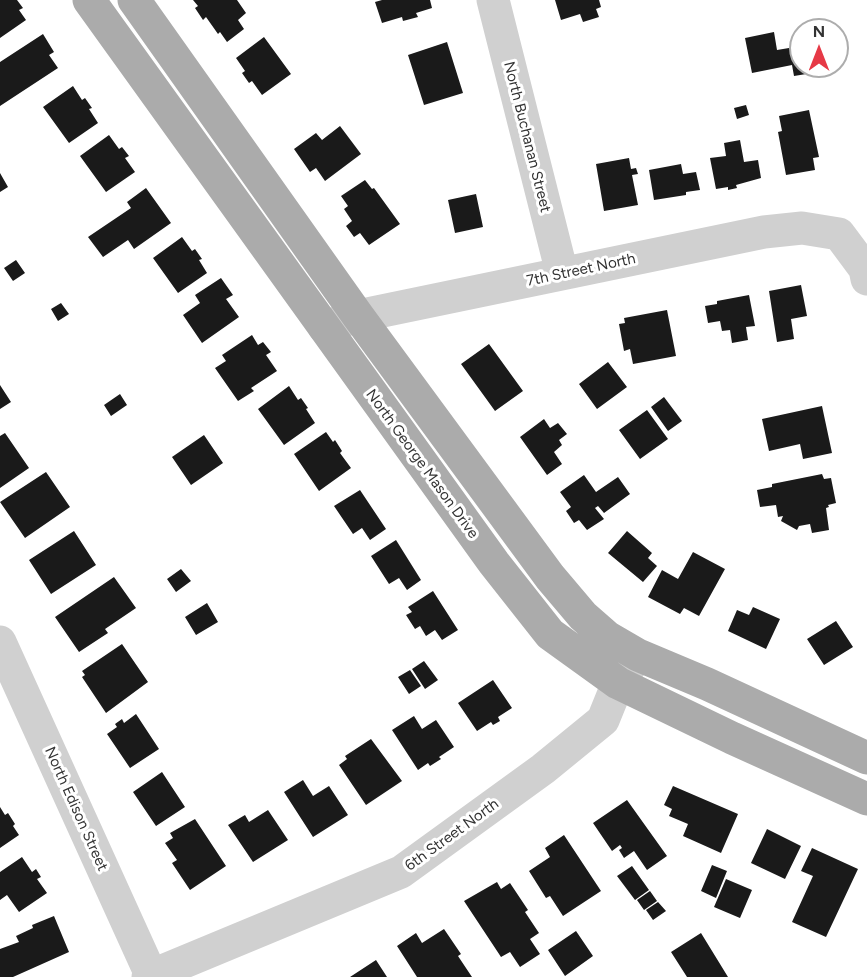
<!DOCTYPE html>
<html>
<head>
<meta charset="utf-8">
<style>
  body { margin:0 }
  #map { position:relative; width:867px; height:977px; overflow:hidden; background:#fff; font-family:Figtree,sans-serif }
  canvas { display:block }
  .north { position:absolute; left:789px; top:18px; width:60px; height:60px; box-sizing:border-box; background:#fff; border:2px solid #adadad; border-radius:50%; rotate:0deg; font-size:16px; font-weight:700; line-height:24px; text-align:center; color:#333 }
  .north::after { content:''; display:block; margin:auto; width:21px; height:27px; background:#e63946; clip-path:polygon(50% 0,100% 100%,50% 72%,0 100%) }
</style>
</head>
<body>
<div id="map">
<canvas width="867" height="977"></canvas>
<div class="north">N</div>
</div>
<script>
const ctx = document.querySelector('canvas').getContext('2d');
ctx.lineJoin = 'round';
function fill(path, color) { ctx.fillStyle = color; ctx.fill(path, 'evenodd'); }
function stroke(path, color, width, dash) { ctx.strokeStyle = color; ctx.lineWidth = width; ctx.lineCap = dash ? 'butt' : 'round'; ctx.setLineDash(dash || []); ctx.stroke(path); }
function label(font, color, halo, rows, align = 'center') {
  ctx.font = font + ' Figtree,sans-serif'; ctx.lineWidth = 6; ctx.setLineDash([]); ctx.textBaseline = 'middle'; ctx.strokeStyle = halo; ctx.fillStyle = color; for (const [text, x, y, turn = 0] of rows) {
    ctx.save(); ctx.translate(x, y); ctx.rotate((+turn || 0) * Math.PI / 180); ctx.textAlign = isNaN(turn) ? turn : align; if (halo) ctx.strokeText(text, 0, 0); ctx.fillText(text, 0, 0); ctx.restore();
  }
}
fill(new Path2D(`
  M0,0H17L23,8L19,10L26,20L0,38Z
  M193,0H237L246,13L238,20L244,29L227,42L220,32L218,34L206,17L203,20L195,8L198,6Z
  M382,0H430L432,8L416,13L418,17L403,21L402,17L382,23L375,2Z
  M555,0H599L601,7L596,9L599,17L583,22L580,14L561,20Z
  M774,32L777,50L801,46V66H830L831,70L794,76L792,65L752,73L745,38Z
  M43,34L54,52L49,55L58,68L0,106V62Z
  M264,37L291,74L262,95L252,81L249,83L242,73L245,71L236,58Z
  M447,42L463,93L424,105L408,55Z
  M73,86L82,100L85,98L92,108L89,109L98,123L69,143L43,107Z
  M746,105L749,115L737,119L734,108Z
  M809,110L819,157L813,158L815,170L786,175L778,132L782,131L779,116Z
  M340,126L361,154L325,181L316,168L310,172L294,149L316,133L322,140Z
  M109,135L119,149L122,147L129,156L125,158L135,172L106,192L80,156Z
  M740,140L744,162L758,160L761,178L736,185L737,188L728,190V187L716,189L710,158L726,156L724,143Z
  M629,158L631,169L636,168L638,174L632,175L638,205L604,211L596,164Z
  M681,164L683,174L696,172L700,190L686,192V195L654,200L649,170Z
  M0,173L8,187L0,192Z
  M365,180L372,189L374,188L400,224L369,245L360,233L354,237L346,226L352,221L344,209L348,206L341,196Z
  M146,188L171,223L134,249L128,240L103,257L88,237L131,208L127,202Z
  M476,194L483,227L455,233L448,200Z
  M182,237L192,251L195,249L202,259L199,260L207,273L178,293L153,258Z
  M16,260L25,273L13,281L4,268Z
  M221,278L233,295L226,299L239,317L202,343L183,315L200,303L195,295Z
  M801,285L807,316L791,319L794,339L777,342L769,291Z
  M749,295L755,326L746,327L748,340L732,343L730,330L722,331L720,321L708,323L705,306L717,304V301Z
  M61,303L69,314L58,321L51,309Z
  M667,310L676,356L633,364L630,349L624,351L619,324L625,323L624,318Z
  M252,335L258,345L263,342L271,352L266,355L277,371L251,388L254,391L238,401L215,368L226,361L222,355Z
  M489,344L523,391L495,411L461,364Z
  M608,362L627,387L597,409L579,384Z
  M0,385L11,402L0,409Z
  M289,386L298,400L301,398L308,408L306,409L315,423L284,445L258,409Z
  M120,394L127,405L111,416L104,405Z
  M664,397L682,421L668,431L651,407Z
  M822,406L832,453L803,459L800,444L769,451L762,419Z
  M647,410L668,439L640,459L619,430Z
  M544,419L550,428L558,423L567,434L559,440L562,445L554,452L562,464L547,475L520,437Z
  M326,432L333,442L335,440L342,451L340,453L351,468L319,491L294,454Z
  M5,433L29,468L0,488V436Z
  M204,435L223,463L191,485L172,457Z
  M46,472L70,507L25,538L0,502Z
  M822,474L824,479L831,478L836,503L828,505L829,507L826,508L829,530L812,533L810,524L799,526L797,530L781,521L783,516L778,517L776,505L760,507L757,490L772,487V484Z
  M584,475L596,492L618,477L630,494L604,513L598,506L595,508L604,519L587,530L579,520L574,523L566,511L571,507L560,492Z
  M360,490L386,529L370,540L362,528L353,534L334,506Z
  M74,531L96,565L51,594L29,560Z
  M627,531L652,553L648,558L657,566L643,582L608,553Z
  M396,540L421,580L407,590L399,578L389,584L371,556Z
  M693,552L725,569L699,616L684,608L680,614L648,597L662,570L678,579Z
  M181,569L191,581L176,592L167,579Z
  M114,577L136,608L105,629L108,633L79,652L55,617Z
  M433,591L458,630L442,640L435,630L426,636L420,626L415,629L406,615L412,612L408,607Z
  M207,603L218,622L196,635L185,617Z
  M753,607L780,619L766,649L728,631L737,610L749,615Z
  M836,621L853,647L824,665L807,639Z
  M122,644L148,682L106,713L82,677L85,675L82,671Z
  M424,661L438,680L425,689L412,669Z
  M410,670L421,686L409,694L398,677Z
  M493,680L512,708L498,717L500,721L493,725L491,722L477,731L458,703Z
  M136,714L159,749L130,768L107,734L117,727L115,724L122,719L124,723Z
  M414,716L422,729L436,720L454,747L439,757L441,759L430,766L428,763L418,770L392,730Z
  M371,739L402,781L366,805L339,765L347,759L345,756Z
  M162,772L185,807L156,826L133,792Z
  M303,780L313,796L329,786L348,815L313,837L284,792Z
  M673,786L738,814L721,853L683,836L688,824L669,816L672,809L664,805Z
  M627,800L667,856L647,870L634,851L624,858L619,850L622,848L620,845L612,851L593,823Z
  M0,807L5,815L8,813L15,824L13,826L19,835L0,848Z
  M268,810L288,840L253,862L228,825L245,815L249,822Z
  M195,819L226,866L190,890L172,863L177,860L165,843L173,838L170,833Z
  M767,829L801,846L785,879L751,863Z
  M564,835L601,891L563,916L550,896L546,898L529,871L550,857L545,848Z
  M812,848L858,869L826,937L792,922L813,876L801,871Z
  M22,857L32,872L36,869L41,877L37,879L47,893L19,912L7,895L0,900V872Z
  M712,865L727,871L716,898L701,891Z
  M632,866L649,890L635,900L617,876Z
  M726,879L752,890L740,918L714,907Z
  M497,882L501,889L510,883L528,910L525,912L539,933L530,939L540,954L520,967L510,952L501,957L464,901Z
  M650,891L657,901L644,910L637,900Z
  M658,902L666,911L653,920L646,910Z
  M54,916L69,952L13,977H0V949L19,942L16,936L33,928L32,925Z
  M444,929L461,954L458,956L472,977H417L397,946L416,933L422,943Z
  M576,931L593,956L565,976L548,950Z
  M701,933L728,977H687L671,952Z
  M376,960L387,977H350Z`), '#1a1a1a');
stroke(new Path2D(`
  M493,0L562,273
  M324,327L358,316L764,232L802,228L839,234L865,269L867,279
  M0,642L152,977
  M148,977L401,872L543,769L603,720L618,683L635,659`), '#d0d0d0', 33);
stroke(new Path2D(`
  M89,0L494,563L550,634L618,683L732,738L867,799
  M134,0L358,316L550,577L583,616L607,637L638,655L707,684L867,758`), '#ababab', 33);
label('15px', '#333', '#fff', [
  ["North Buchanan Street",527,137,76],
  ["7th Street North",581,270,-12],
  ["North George Mason Drive",422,464,54],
  ["North Edison Street",76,809,66],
  ["6th Street North",452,835,-36]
]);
</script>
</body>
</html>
